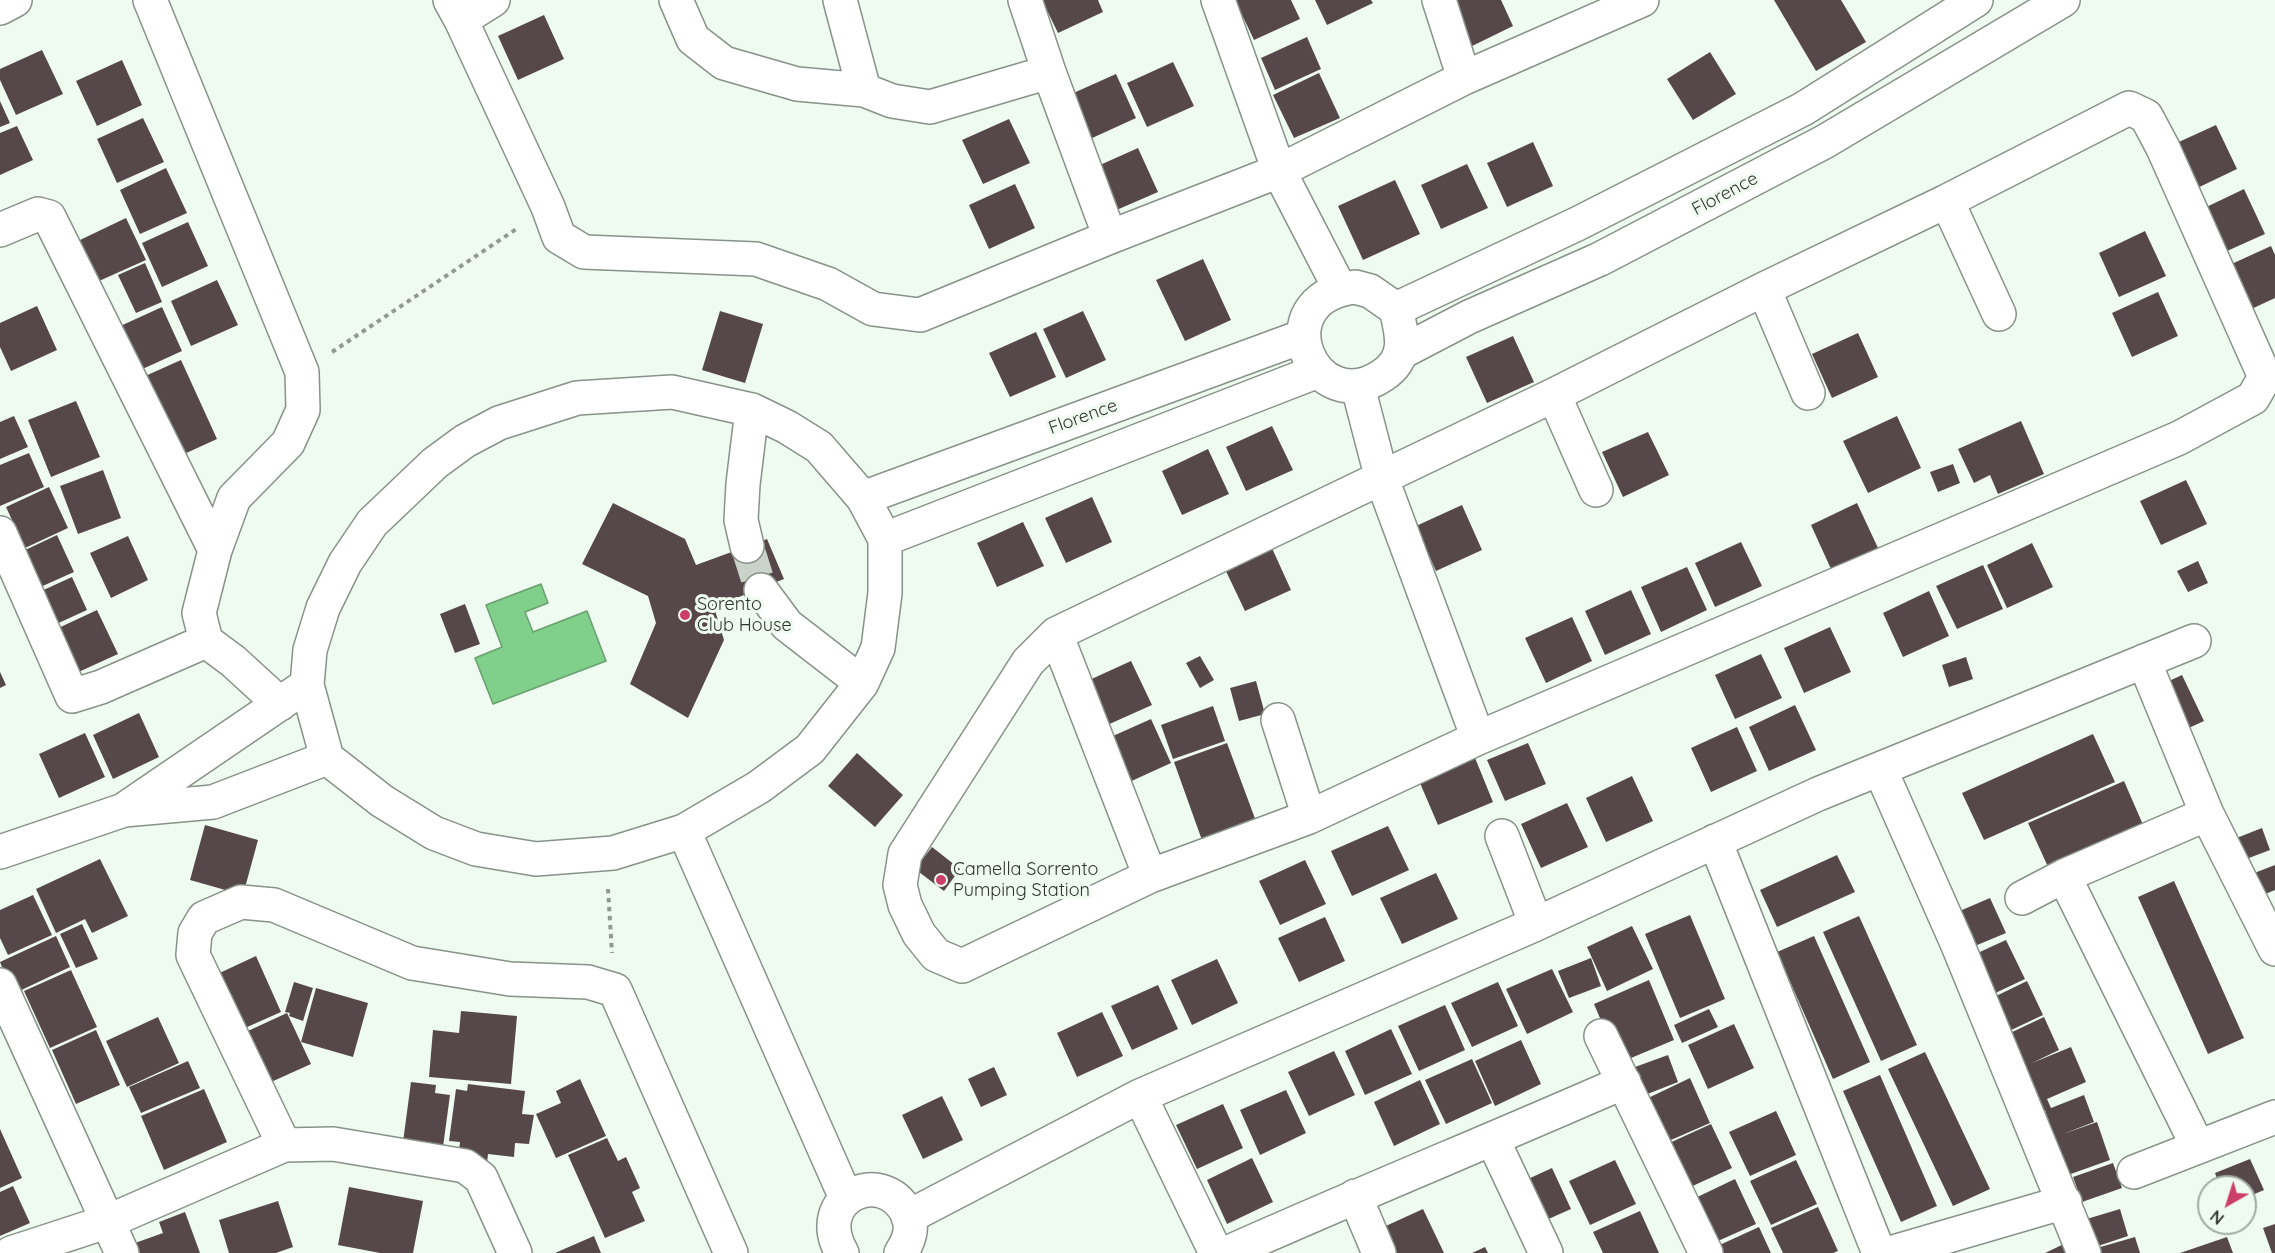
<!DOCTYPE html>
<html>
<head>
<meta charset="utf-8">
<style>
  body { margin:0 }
  #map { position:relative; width:2275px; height:1253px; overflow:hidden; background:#effbf0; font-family:Quicksand,sans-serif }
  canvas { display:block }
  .north { position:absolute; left:2197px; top:1175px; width:60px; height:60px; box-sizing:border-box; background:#effbf0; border:2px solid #a2aba3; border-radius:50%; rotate:219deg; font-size:16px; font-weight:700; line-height:24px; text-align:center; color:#2f332f }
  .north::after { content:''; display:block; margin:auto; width:21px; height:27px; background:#cd3f6b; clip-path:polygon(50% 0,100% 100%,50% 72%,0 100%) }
</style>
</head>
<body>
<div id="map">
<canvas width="2275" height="1253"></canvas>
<div class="north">N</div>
</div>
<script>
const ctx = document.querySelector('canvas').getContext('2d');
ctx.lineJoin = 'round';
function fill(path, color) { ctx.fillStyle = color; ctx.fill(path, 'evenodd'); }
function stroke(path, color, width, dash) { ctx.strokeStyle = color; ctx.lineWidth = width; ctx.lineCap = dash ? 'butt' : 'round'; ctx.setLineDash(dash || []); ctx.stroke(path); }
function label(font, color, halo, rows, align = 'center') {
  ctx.font = font + ' Quicksand,sans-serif'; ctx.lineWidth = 6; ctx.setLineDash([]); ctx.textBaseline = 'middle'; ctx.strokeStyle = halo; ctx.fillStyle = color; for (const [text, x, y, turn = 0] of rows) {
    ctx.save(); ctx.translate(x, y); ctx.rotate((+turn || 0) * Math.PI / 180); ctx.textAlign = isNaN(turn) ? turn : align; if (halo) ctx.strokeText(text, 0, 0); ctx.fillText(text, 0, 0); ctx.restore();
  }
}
const water = new Path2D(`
  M541,584L548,603L525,612L533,632L587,611L606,661L493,704L475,658L502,647L486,605Z`);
fill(water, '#80cf8a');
stroke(water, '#68a06f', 1.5);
fill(new Path2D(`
  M1042,0H1098L1103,12L1058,33Z
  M1235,0H1291L1300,19L1254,40Z
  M1315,0H1371L1373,3L1327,25Z
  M1455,0H1501L1513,26L1468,48Z
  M1774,0H1841L1866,42L1816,71Z
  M544,15L564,59L518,80L498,36Z
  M1307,37L1321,69L1275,90L1261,58Z
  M42,50L63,94L16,115L0,80V69Z
  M1710,52L1736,94L1693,120L1667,79Z
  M122,60L142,105L97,126L76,81Z
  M1173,62L1194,106L1147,127L1127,83Z
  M1319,73L1340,118L1294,138L1273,95Z
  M1116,74L1136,118L1090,139L1069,95Z
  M0,101L10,123L0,127Z
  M143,118L164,162L117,183L97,139Z
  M1009,119L1030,163L983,184L962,140Z
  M2216,125L2237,169L2191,191L2170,146Z
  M17,126L33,160L0,175V133Z
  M1533,142L1553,186L1507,207L1487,163Z
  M1138,148L1158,192L1112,212L1091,169Z
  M1467,164L1488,208L1441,229L1421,185Z
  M166,168L187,213L140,234L120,190Z
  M1395,180L1420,234L1363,260L1338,206Z
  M1015,184L1035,228L989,249L969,205Z
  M2244,189L2265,234L2218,255L2198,211Z
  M126,218L146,260L99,281L80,240Z
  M188,222L208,266L162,287L142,243Z
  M2145,231L2166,276L2119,297L2099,253Z
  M2271,246L2275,255V298L2245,312L2225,267Z
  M1203,259L1231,320L1185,341L1156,280Z
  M145,263L162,302L136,313L118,275Z
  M217,280L238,325L191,346L171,301Z
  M2158,292L2178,336L2132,357L2112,313Z
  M37,306L57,350L11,371L0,347V323Z
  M162,307L182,351L136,372L116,328Z
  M720,311L763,324L745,383L702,370Z
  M1083,311L1106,360L1066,378L1043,329Z
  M1036,332L1056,377L1010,397L989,353Z
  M1858,333L1878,377L1832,398L1812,354Z
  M1513,336L1534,382L1487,403L1466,357Z
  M181,360L217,439L171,460L134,381Z
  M76,401L100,457L51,477L28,420Z
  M14,416L28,447L0,459V422Z
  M1897,416L1921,468L1868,493L1843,441Z
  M2021,421L2044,474L1998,494L1990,475L1974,483L1958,449Z
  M1272,426L1293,470L1246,491L1226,447Z
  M1648,432L1669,475L1623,497L1602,452Z
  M1208,449L1229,494L1182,515L1162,471Z
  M29,453L44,487L0,506V465Z
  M1953,464L1960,483L1938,492L1930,472Z
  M103,470L121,518L78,534L60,486Z
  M2186,480L2207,524L2161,545L2140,501Z
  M49,487L68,528L25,548L6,507Z
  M1092,497L1112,542L1066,563L1045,518Z
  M613,503L685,539L696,565L767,539L784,579L714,607L724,640L688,718L630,684L656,623L648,596L582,564Z
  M1857,503L1878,548L1831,569L1811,525Z
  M1462,505L1482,550L1436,571L1416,526Z
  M1023,522L1044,566L997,587L977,543Z
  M57,535L74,572L36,589L19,553Z
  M128,536L148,580L111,598L90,553Z
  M1741,542L1762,586L1715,607L1695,563Z
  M2032,543L2053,587L2007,608L1987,565Z
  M1271,546L1291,590L1245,611L1224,567Z
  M2198,561L2208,583L2188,592L2177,571Z
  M1983,565L2003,609L1957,629L1936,586Z
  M1687,567L1707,610L1661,632L1641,587Z
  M72,577L87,610L52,626L37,593Z
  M1631,590L1651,634L1605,655L1585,611Z
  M1929,591L1949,636L1903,657L1883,613Z
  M465,604L480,644L455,653L440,614Z
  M97,610L118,654L72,675L52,631Z
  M1572,617L1592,661L1546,683L1525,638Z
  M1830,627L1851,672L1804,693L1784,648Z
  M1761,654L1782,698L1735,719L1715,675Z
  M1200,656L1214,680L1200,688L1186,663Z
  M1966,657L1973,679L1949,687L1942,665Z
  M1131,661L1152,705L1105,726L1085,682Z
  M0,672L6,685L0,688Z
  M2182,675L2204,721L2180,732L2158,686Z
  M1256,681L1265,714L1239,721L1230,688Z
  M1795,705L1816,750L1769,771L1749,727Z
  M1213,706L1225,741L1173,759L1161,725Z
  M139,713L159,757L113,779L93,735Z
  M1151,719L1171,763L1125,784L1104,740Z
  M1737,727L1757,771L1711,792L1691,748Z
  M85,733L105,777L59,798L39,754Z
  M2093,734L2115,782L1984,840L1962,793Z
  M1227,743L1257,824L1203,843L1174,762Z
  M1528,743L1546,784L1505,801L1487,760Z
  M857,753L903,795L875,827L828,786Z
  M1473,753L1493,802L1438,825L1417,776Z
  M1632,776L1653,821L1606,842L1586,798Z
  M2124,781L2144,827L2049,869L2028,823Z
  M1567,803L1588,847L1541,868L1521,824Z
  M205,825L258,840L243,895L190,880Z
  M1388,826L1409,870L1352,896L1331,851Z
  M2262,828L2270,850L2233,864L2224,843Z
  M932,847L960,869L944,891L915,869Z
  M1837,855L1855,892L1777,927L1760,890Z
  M100,859L128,916L92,933L85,919L56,933L36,889Z
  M1305,860L1326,904L1280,925L1259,881Z
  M2275,865V890L2253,899L2244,877Z
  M1436,873L1458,919L1402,944L1380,898Z
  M2174,881L2244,1038L2208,1054L2138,897Z
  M33,895L52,935L8,955L0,938V910Z
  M1990,898L2006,933L1970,948L1955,913Z
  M1690,915L1725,999L1680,1018L1645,934Z
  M1859,916L1917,1045L1881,1061L1823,932Z
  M1325,917L1345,961L1299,982L1278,938Z
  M82,924L98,959L76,968L60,934Z
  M1632,926L1653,969L1607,991L1587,947Z
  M56,936L70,967L13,994L0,962Z
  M1814,936L1870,1062L1833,1079L1777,952Z
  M2006,940L2025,979L1989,996L1971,956Z
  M256,956L281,1012L236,1032L211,977Z
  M1591,958L1601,986L1569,998L1558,971Z
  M1217,959L1238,1003L1192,1025L1171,980Z
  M1552,969L1573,1012L1527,1034L1506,989Z
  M71,970L97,1027L50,1048L24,991Z
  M1649,980L1674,1040L1619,1063L1594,1004Z
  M2027,981L2043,1015L2007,1032L1992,998Z
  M294,982L313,988L303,1021L289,1016L290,1013L285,1012Z
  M1498,982L1518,1026L1472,1047L1451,1003Z
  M1158,985L1178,1029L1132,1050L1111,1006Z
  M316,988L368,1003L353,1057L301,1042Z
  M1445,1005L1465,1050L1419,1071L1398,1026Z
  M1709,1009L1718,1027L1682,1043L1674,1025Z
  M461,1011L517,1016L511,1084L429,1077L433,1030L459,1033Z
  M1102,1012L1123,1056L1077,1077L1057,1033Z
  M287,1013L311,1064L260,1087L237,1036Z
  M158,1017L179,1063L127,1087L106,1041Z
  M2044,1017L2059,1050L2032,1063L2071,1047L2086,1082L2047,1099L2051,1108L2084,1095L2094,1122L2063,1134L2097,1122L2110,1160L2068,1175L2045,1110L2034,1115L2008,1034Z
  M1734,1024L1754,1068L1708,1089L1688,1045Z
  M1391,1029L1412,1074L1365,1095L1345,1051Z
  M96,1030L120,1085L76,1104L52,1050Z
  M1521,1040L1541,1084L1495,1106L1475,1061Z
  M1334,1051L1355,1095L1309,1116L1288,1072Z
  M1925,1052L1990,1189L1953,1206L1888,1069Z
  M1668,1055L1678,1082L1645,1095L1635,1067Z
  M1472,1059L1492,1103L1446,1124L1425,1080Z
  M188,1061L200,1088L141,1113L129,1087Z
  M994,1067L1007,1095L981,1107L968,1079Z
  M1880,1075L1937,1206L1901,1222L1843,1091Z
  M1690,1078L1710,1123L1664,1143L1644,1100Z
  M580,1079L606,1136L556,1158L536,1114L561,1103L556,1091Z
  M1420,1080L1440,1124L1394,1146L1374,1102Z
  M411,1082L436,1085L435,1093L450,1095L443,1147L403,1142Z
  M468,1084L525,1091L522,1114L534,1115L529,1144L515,1143L514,1157L488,1154L487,1163L458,1159L460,1142L449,1141L456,1089L467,1091Z
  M204,1089L227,1142L164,1170L141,1116Z
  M1286,1090L1306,1133L1260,1155L1240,1110Z
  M942,1096L963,1140L923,1159L902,1115Z
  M1223,1104L1243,1148L1197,1169L1176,1125Z
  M1776,1111L1796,1155L1750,1176L1729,1132Z
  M1711,1124L1732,1168L1686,1189L1665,1145Z
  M0,1129L22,1178L0,1188Z
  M607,1138L618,1161L626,1157L640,1188L632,1192L645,1221L605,1238L568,1155Z
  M1252,1158L1273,1202L1227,1224L1207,1180Z
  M2250,1159L2264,1190L2245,1198V1187H2220L2215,1173Z
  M1615,1160L1636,1204L1590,1225L1569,1181Z
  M1796,1160L1817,1204L1771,1225L1750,1181Z
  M2113,1163L2122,1188L2082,1202L2073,1177Z
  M1552,1168L1571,1209L1535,1225L1515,1185Z
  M1735,1179L1756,1224L1709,1245L1689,1201Z
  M13,1186L30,1223L0,1236V1192Z
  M349,1187L423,1201L413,1253H380L338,1245Z
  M278,1201L293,1247L276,1253H229L219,1220Z
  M1818,1207L1838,1251L1833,1253H1783L1771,1228Z
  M1423,1209L1444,1253H1388L1377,1230Z
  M2120,1209L2128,1236L2089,1249L2080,1221Z
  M1640,1211L1659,1253H1603L1593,1232Z
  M185,1212L200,1253H138L135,1243L163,1233L159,1222Z
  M2275,1224V1253H2272L2263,1228Z
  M1759,1227L1771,1253H1716L1713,1248Z
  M594,1236L601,1253H555Z
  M2135,1237L2140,1253H2099L2097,1248Z
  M2227,1237L2233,1253H2180Z
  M2066,1243L2071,1253H2045Z
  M1485,1247L1488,1253H1472Z`), '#56484a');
stroke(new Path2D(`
  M747,546L761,590`), '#c9d3c9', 33, [33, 16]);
const minor = new Path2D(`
  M450,0L461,20L548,207L559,237L584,252L756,259L828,284L873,309L920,315L1110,237L1279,171L1464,78L1642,0
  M676,0L693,39L724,63L797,84L864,90L892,101L930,107L1049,72
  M840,0L864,90
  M1025,0L1049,72L1110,237
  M1218,0L1279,171L1340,289
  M1439,0L1464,78
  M0,8L15,0
  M461,20L493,0
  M2129,108L2146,116L2163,148L2265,377L2253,398L2179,438L1478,738L1309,817L1150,876L962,966L936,955L919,934L905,905L900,885L905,854L1028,662L1056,634L1554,395L1764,289L1947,201Z
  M1947,201L1999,314
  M0,230L38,214L49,217L215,550
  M1355,287L1370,291L1396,309C1402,334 1409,358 1383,375C1314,423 1260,299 1355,287Z
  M1764,289L1808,393
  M1396,309L1577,224L1803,109L1976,0
  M1402,352L1469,317L1600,259L1824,142L2063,0
  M1358,387L1382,479L1478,738
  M672,392L752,410L787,427L819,447L863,498L885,539V593L878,648L862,683L810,749L759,787L684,831L613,853L536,859L476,849L434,833L382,801L327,758L307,685L310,650L323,608L345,563L372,523L435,463L465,441L499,423L577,398Z
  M1554,395L1596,490
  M863,498L1304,336
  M0,533L72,696L101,687L206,641L199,613L215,550L234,498L288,443L303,410L302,372L150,0
  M885,539L1318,371
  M747,546L741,520L743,484L752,410
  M761,590L787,625L862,683
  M1056,634L1150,876
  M206,641L233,661L280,704
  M2144,661L2207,814L2275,949
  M1278,720L1309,817
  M1880,769L1957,943L2084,1253
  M125,809L307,685
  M684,831L846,1198
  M1502,836L1536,924
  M1715,841L1879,1253
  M0,852L124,810L213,802L327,758
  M2064,876L2198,1147
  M2022,898L2064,876L2207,814
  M0,985L122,1253
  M1601,1036L1706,1253
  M1140,1096L1216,1253
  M1493,1140L1546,1253
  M284,1145L193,955L195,933L204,918L241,902L274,905L412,963L510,979L588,982L615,990L731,1253
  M2134,1172L2275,1117
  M1355,1196L1379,1253
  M908,1217L1140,1096L1536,924L1818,794L2194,641
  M11,1253L109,1221L284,1145L333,1144L465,1166L481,1178L515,1253
  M842,1253C810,1198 882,1165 907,1213C914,1227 909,1241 901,1253
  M1227,1253C1359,1194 1492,1140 1624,1082
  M1890,1253L2065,1202`);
stroke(minor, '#879288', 36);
stroke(new Path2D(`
  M332,352L518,228
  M608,889L612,953`), '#919992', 4, [4.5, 4.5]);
stroke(minor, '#fff', 33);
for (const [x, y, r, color] of [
  [685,615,6,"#cd3f6b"],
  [941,880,6,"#cd3f6b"]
]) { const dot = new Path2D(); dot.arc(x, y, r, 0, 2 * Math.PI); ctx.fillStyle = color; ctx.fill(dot); stroke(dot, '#effbf0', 2); }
label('18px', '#2f332f', '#effbf0', [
  ["Florence",1725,194,-28],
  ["Florence",1083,417,-20]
]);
label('18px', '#2f332f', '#effbf0', [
  ["Sorento",697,605],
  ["Club House",697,626],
  ["Camella Sorrento",953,870],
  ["Pumping Station",953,891]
], 'left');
</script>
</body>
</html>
